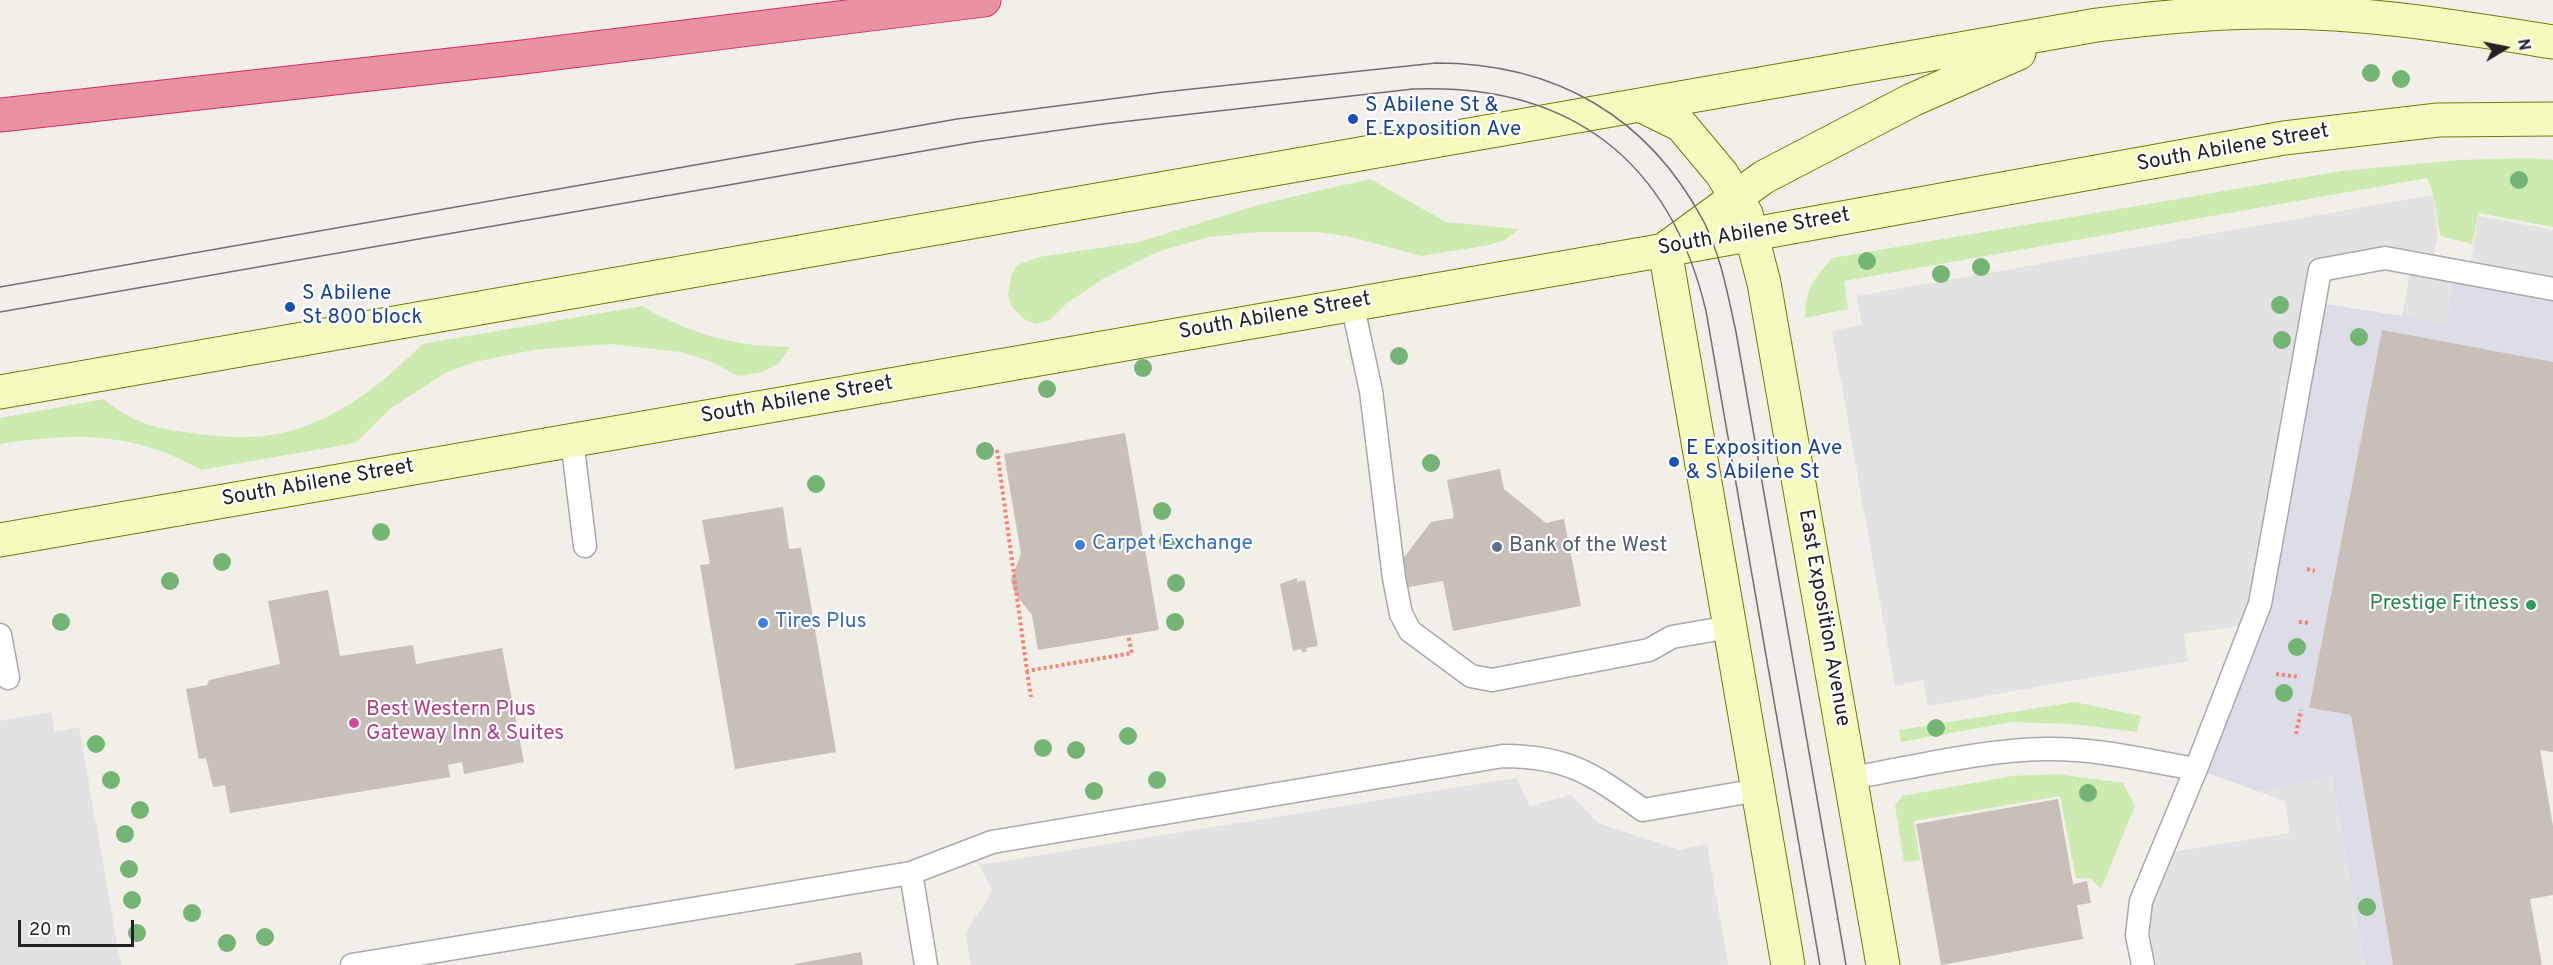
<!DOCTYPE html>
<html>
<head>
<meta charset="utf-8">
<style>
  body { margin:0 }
  #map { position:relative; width:2553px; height:965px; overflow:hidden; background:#f2efe9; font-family:Overpass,sans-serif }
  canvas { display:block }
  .north { position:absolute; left:2475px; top:18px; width:60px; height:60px; -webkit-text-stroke:4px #fff; paint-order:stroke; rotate:80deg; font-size:16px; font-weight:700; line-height:24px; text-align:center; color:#222 }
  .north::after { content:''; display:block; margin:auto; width:21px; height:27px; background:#222; clip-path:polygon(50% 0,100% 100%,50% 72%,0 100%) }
  .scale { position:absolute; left:18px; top:920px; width:116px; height:27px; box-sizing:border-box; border:3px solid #222; border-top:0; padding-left:8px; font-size:18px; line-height:21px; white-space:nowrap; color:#222; -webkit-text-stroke:4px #fff; paint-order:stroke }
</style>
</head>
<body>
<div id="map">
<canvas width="2553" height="965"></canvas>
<div class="north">N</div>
<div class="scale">20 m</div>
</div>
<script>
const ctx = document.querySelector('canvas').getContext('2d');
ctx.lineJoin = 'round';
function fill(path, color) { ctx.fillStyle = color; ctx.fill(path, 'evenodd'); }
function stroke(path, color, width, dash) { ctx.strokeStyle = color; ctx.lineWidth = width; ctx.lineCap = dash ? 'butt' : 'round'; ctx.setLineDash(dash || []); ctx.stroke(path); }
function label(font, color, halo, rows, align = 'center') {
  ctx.font = font + ' Overpass,sans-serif'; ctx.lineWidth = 4.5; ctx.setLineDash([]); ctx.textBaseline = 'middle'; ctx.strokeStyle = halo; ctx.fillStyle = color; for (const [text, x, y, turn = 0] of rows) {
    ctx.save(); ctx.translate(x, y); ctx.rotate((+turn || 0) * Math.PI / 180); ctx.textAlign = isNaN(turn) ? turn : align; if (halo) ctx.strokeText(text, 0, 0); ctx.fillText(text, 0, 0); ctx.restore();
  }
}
fill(new Path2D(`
  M2531,158L2553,160V227L2479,213L2472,244L2440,236L2433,193L2427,178L1844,281L1848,309L1805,318C1806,288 1813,280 1832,258L2341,171L2458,160Z
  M1370,179L1446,222L1519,229L1505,240L1489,245L1421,256L1352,237L1318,232H1258L1209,237L1157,252L1103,279L1066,304L1050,320L1036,324L1024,319L1012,307L1008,295L1011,277L1017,265L1039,257L1139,242L1261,204Z
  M642,306C687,333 737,347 790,347L779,363L763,372L738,376L710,361L680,352L610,344L533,350L475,362L447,372L391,408L355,443L201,470C132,431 75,433 0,444V418L104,399C133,424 156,428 192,433C217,437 245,439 271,435C328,427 384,384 422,344Z
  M2075,702L2141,716L2137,732L2073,724L2012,722L1901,742L1899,730Z
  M2057,774L2123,783L2135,806L2101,889L2090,878L2076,879L2060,796L1914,821L1920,860L1904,862L1895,806L1902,796L2012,776Z`), '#cdebb0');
fill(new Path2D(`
  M2433,195L2438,238L2430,265L2456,270L2446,324L2402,316L2412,263L2320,270L2253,624L2184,634L2188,661L1927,706L1923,680L1895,686L1832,331L1862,325L1857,296Z
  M2479,216L2553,230V289L2469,272Z
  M51,712L55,732L79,727L121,965H0V721Z
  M2332,776L2365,965H2143L2137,935L2161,854L2290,833L2285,801L2257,791Z
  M1516,778L1530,806L1571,795L1598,823L1680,850L1707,844L1728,965H971L965,933L993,891L979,865Z`), '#e2e2e2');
fill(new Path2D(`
  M2456,270L2553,289V362L2382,331L2309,708L2351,715L2393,965H2365L2332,776L2257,791L2196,769L2253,624L2314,302L2446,323Z`), '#dddde8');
fill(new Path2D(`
  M2382,330L2553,362V752L2540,750L2553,826V895L2530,899L2542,965H2393L2351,715L2309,708Z
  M1125,433L1159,630L1038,650L1032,615L1014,592L1011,580L1021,554L1004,454Z
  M1500,469L1504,489L1546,523L1564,519L1581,606L1453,631L1443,581L1404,588L1399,564L1431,522L1454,518L1447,480Z
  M783,507L789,549L801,548L836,752L735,769L700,565L710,564L702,520Z
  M1297,578V582L1305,580L1318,646L1306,648L1307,652H1302L1301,649L1293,651L1280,584Z
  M328,590L340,656L413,645L416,664L502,648L524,762L464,774L462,762L448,765L450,777L230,813L225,785L213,787L206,758L199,759L186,689L207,685L209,680L280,664L268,601Z
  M2058,799L2073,884L2087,881L2091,903L2077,905L2083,939L1941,965L1916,824Z
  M861,952L863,965H794V964Z`), '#c7bfb8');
const lane = new Path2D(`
  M1352,303L1371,391L1394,578L1401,614L1410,631L1471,676L1492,680L1649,650L1672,637L1730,627
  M572,440L585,546
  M0,635L8,678
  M1851,778C1915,767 1981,750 2046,749C2097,748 2147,761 2196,769
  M911,873L926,965
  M352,965L911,873L992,842L1503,756C1567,756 1593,774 1643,810L1758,790
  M2143,965L2137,935L2141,901L2196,769L2260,604L2320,270L2385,258L2553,289`);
const secondary = new Path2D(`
  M1640,105L1681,125L1722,174L1746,214L1764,283L1883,965
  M1669,246L1764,177L1912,100L2019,53
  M1665,250L1788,965
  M0,392L2097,25C2153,18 2209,12 2266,12C2362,11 2458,27 2553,42
  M0,540L1665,250L2284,138L2438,120L2553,119`);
const highway = new Path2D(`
  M0,115L523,57L984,0`);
stroke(lane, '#a9a9a9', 25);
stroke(secondary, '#707d05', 35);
stroke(highway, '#dc2a67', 35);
stroke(new Path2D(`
  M997,450L1027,671L1132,653L1128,635
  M2307,569L2315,571
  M2299,622L2310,623
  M1027,671L1031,697
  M2276,674L2300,677
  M2296,734L2301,710`), '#fa8072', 4, [3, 3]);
stroke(lane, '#fff', 22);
stroke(secondary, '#f7fabf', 33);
stroke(highway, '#e892a2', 33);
stroke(new Path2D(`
  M0,287L957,119L1164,92L1436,63C1555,63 1648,116 1704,222C1721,256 1728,296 1736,332L1846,965
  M0,312L975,142L1103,124L1413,89C1569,83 1670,159 1706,311L1820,965`), '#707070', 1.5);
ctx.fillStyle = '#74b475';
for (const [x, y] of [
  [2371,73],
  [2401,79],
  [2519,180],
  [1867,261],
  [1981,267],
  [1941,274],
  [2280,305],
  [2359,337],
  [2282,340],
  [1399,356],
  [1143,368],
  [1047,389],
  [985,451],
  [1431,463],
  [816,484],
  [1162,511],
  [381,532],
  [1168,541],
  [222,562],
  [170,581],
  [1176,583],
  [61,622],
  [1175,622],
  [2297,647],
  [2284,693],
  [1936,728],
  [1128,736],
  [96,744],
  [1043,748],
  [1076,750],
  [111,780],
  [1157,780],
  [1094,791],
  [2088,793],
  [140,810],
  [125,834],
  [129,869],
  [132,900],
  [2367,907],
  [192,913],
  [137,933],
  [265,937],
  [227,943]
]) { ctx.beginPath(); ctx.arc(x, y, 9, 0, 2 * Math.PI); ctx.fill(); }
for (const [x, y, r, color] of [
  [1353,119,6,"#1a4fb4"],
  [290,307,6,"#1a4fb4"],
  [1674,462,6,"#1a4fb4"],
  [1080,545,6,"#3f7fe0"],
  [1497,547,6,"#5c6f8a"],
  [2531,605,6,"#2e9e5b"],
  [763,623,6,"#3f7fe0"],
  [354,723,6,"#d1479c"]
]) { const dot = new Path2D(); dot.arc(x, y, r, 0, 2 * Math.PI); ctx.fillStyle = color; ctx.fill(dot); stroke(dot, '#fff', 2); }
label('21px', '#164399', '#fff', [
  ["S Abilene St &",1365,107],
  ["E Exposition Ave",1365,131],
  ["S Abilene",302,295],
  ["St 800 block",302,319],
  ["E Exposition Ave",1686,450],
  ["& S Abilene St",1686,474]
], 'left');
label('21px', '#222', '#fff', [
  ["South Abilene Street",2233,149,-10],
  ["South Abilene Street",1754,233,-10],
  ["South Abilene Street",1275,317,-10],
  ["South Abilene Street",797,401,-10],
  ["South Abilene Street",318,484,-10],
  ["East Exposition Avenue",1823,618,80]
]);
label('21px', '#366cbe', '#fff', [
  ["Carpet Exchange",1092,545],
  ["Tires Plus",775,623]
], 'left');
label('21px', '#4e5e75', '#fff', [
  ["Bank of the West",1509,547]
], 'left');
label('21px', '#27864d', '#fff', [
  ["Prestige Fitness",2519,605]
], 'right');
label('21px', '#b23c85', '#fff', [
  ["Best Western Plus",366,711],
  ["Gateway Inn & Suites",366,735]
], 'left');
</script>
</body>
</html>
